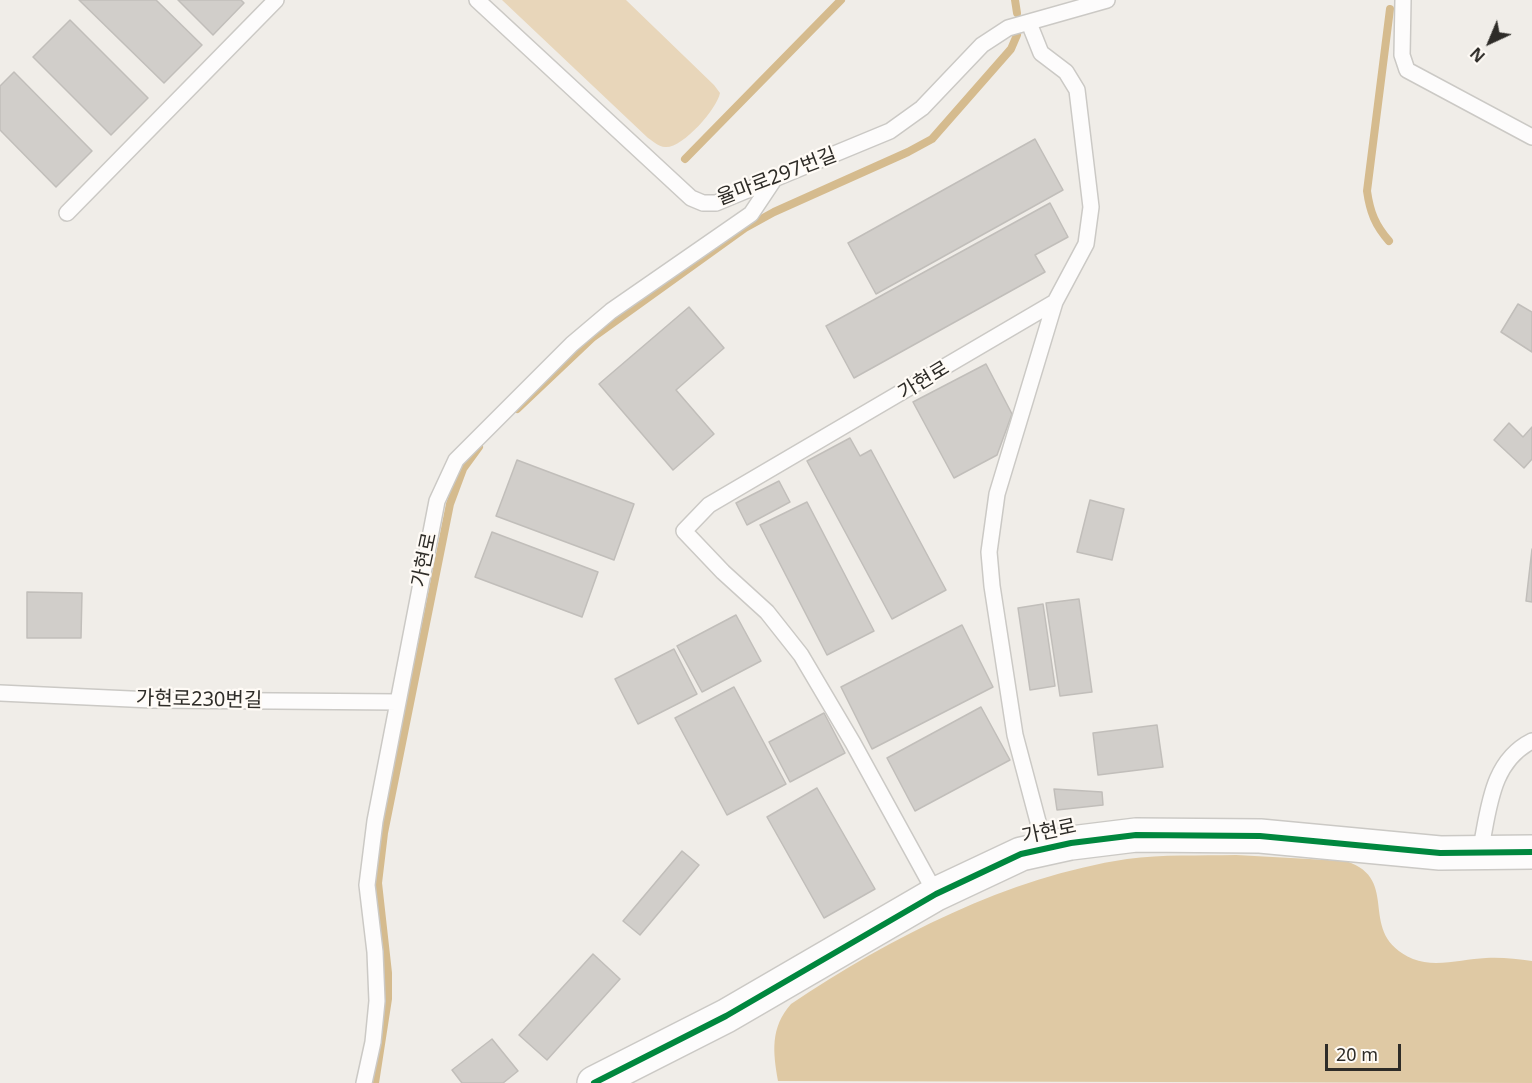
<!DOCTYPE html>
<html>
<head>
<meta charset="utf-8">
<style>
  body { margin:0 }
  #map { position:relative; width:1532px; height:1083px; overflow:hidden; background:#f0ede8; font-family:"Noto Sans",sans-serif }
  canvas { display:block }
  .north { position:absolute; left:1460px; top:12px; width:60px; height:60px; -webkit-text-stroke:4px #fffbf6; paint-order:stroke; rotate:224deg; font-size:16px; font-weight:700; line-height:24px; text-align:center; color:#2e2c28 }
  .north::after { content:''; display:block; margin:auto; width:21px; height:27px; background:#2e2c28; clip-path:polygon(50% 0,100% 100%,50% 72%,0 100%) }
  .scale { position:absolute; left:1325px; top:1044px; width:76px; height:27px; box-sizing:border-box; border:3px solid #2e2c28; border-top:0; padding-left:8px; font-size:18px; line-height:21px; white-space:nowrap; color:#2e2c28; -webkit-text-stroke:4px #fffbf6; paint-order:stroke }
</style>
</head>
<body>
<div id="map">
<canvas width="1532" height="1083"></canvas>
<div class="north">N</div>
<div class="scale">20 m</div>
</div>
<script>
const ctx = document.querySelector('canvas').getContext('2d');
ctx.lineJoin = 'round';
function fill(path, color) { ctx.fillStyle = color; ctx.fill(path, 'evenodd'); }
function stroke(path, color, width, dash) { ctx.strokeStyle = color; ctx.lineWidth = width; ctx.lineCap = dash ? 'butt' : 'round'; ctx.setLineDash(dash || []); ctx.stroke(path); }
function label(font, color, halo, rows, align = 'center') {
  ctx.font = font + ' "Noto Sans","Noto Sans KR",sans-serif'; ctx.lineWidth = 4.5; ctx.setLineDash([]); ctx.textBaseline = 'middle'; ctx.strokeStyle = halo; ctx.fillStyle = color; for (const [text, x, y, turn = 0] of rows) {
    ctx.save(); ctx.translate(x, y); ctx.rotate((+turn || 0) * Math.PI / 180); ctx.textAlign = isNaN(turn) ? turn : align; if (halo) ctx.strokeText(text, 0, 0); ctx.fillText(text, 0, 0); ctx.restore();
  }
}
fill(new Path2D(`
  M502,0H626L714,85L720,93C717,109 682,149 665,147C659,147 653,141 648,138Z`), '#e8d6ba');
fill(new Path2D(`
  M1236,855L1346,861C1403,880 1354,933 1413,959C1435,968 1463,959 1486,958C1501,957 1517,959 1532,961V1083L778,1081C773,1052 770,1028 791,1004C891,937 1008,877 1127,859C1163,854 1200,856 1236,855Z`), '#dfc9a4');
stroke(new Path2D(`
  M1015,0L1017,13
  M685,159L841,0
  M1389,241C1375,225 1370,212 1367,191L1390,9
  M517,409L592,338L745,228L774,212L908,152L932,139L1011,49L1017,35
  M375,1083L388,999V973L378,883L384,833L450,504L463,469L479,447`), '#d5bb8e', 8);
const building = new Path2D(`
  M79,0H156L202,45L164,83Z
  M178,0H241L244,3L213,35Z
  M70,20L148,98L111,135L33,57Z
  M14,72L92,151L56,187L0,130V86Z
  M1035,139L1063,190L876,294L848,243Z
  M1050,203L1068,237L1035,255L1045,272L854,378L826,326Z
  M1518,304L1532,312V352L1501,332Z
  M689,307L724,348L676,390L714,434L673,470L599,384Z
  M986,364L1012,414L997,455L954,478L913,402Z
  M1509,423L1523,437L1532,427V459L1524,468L1494,440Z
  M850,438L860,456L871,450L946,590L892,619L807,461Z
  M517,460L634,504L614,560L496,516Z
  M779,481L790,502L747,525L736,503Z
  M1090,500L1124,509L1112,560L1077,552Z
  M807,502L874,631L827,655L760,525Z
  M492,532L598,572L582,617L475,577Z
  M1532,549V602L1526,601Z
  M27,592L82,593L81,638H27Z
  M1079,599L1092,692L1060,696L1046,603Z
  M1043,604L1055,686L1030,690L1018,608Z
  M736,615L761,661L702,692L677,646Z
  M962,625L993,687L872,749L841,687Z
  M674,649L697,694L638,724L615,679Z
  M734,687L786,784L727,815L675,718Z
  M981,707L1010,760L915,811L887,758Z
  M824,713L845,753L790,782L769,742Z
  M1157,725L1163,767L1098,775L1093,733Z
  M817,788L875,889L824,918L767,817Z
  M1054,789L1102,792L1103,805L1057,810Z
  M682,851L699,865L640,935L623,921Z
  M593,954L620,979L547,1060L519,1035Z
  M492,1039L518,1071L503,1083H462L452,1070Z`);
fill(building, '#d1ceca');
stroke(building, '#c1beba', 1.5);
const lane = new Path2D(`
  M477,0L691,198L703,203H716L890,131L922,108L982,45L1008,28L1107,0
  M1403,0L1402,55L1407,70L1532,137
  M1029,23L1041,53L1066,72L1077,90L1091,207L1086,244L1055,302L997,494L989,552L992,586L1015,735L1045,848
  M67,213L276,0
  M0,693L152,700L398,702
  M1480,852C1489,811 1490,762 1532,741
  M936,894L853,743L801,655L767,612L723,572L684,531L709,505L1055,302
  M364,1083L373,1042L377,1001L375,952L367,885L375,821L437,501L456,460L572,344L611,311L751,214L773,181`);
const secondary = new Path2D(`
  M594,1083L726,1016L936,894L1021,854L1071,843L1136,835L1260,836L1440,853L1532,852`);
stroke(lane, '#cbc9c5', 18);
stroke(secondary, '#cbc9c5', 36);
stroke(lane, '#fdfcfc', 15);
stroke(secondary, '#fdfcfc', 33);
stroke(new Path2D(`
  M594,1083L726,1016L936,894L1021,854L1071,843L1136,835L1260,836L1440,853L1532,852`), '#00873e', 6);
label('20px', '#2e2c28', '#fffbf6', [
  ["율마로297번길",777,177,-21],
  ["가현로",924,381,-31],
  ["가현로",425,560,-78],
  ["가현로230번길",199,700,1],
  ["가현로",1049,832,-12]
]);
</script>
</body>
</html>
